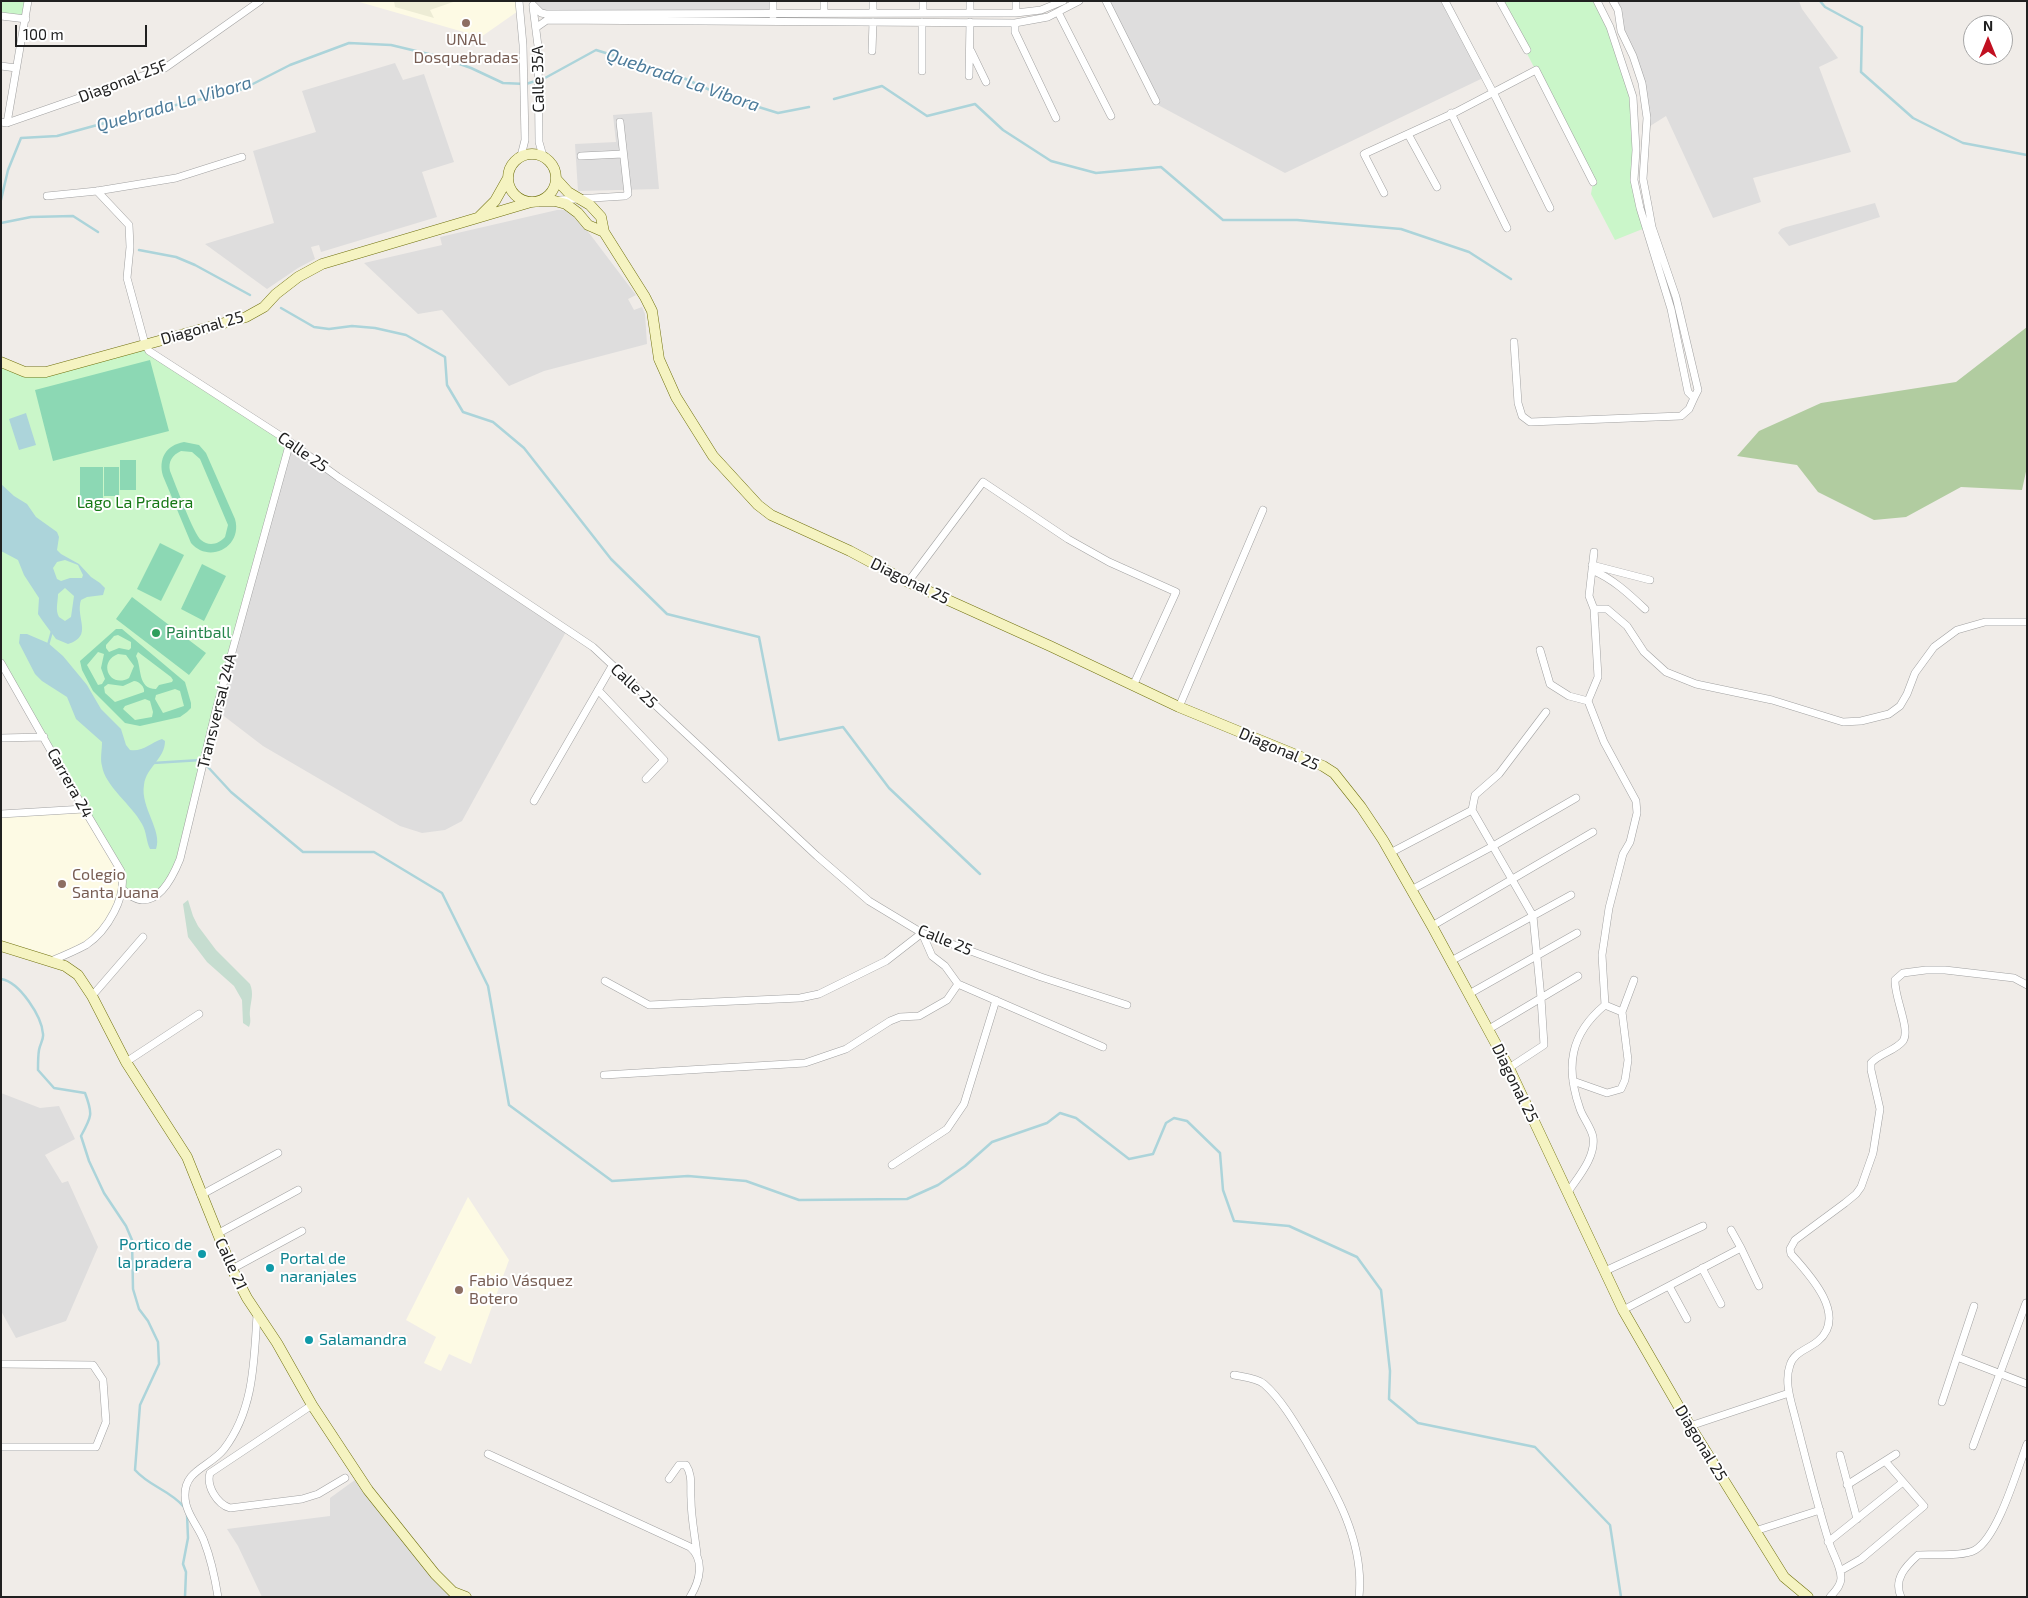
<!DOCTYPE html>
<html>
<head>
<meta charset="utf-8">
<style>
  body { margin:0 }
  #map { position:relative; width:2028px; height:1598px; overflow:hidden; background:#f0ece8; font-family:"Exo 2",sans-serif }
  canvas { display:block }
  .frame { position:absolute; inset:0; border:2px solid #202020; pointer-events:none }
  .north { position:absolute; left:1963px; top:15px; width:50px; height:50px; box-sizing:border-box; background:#fff; border:1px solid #a6a6a6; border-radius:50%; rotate:0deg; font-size:14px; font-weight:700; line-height:20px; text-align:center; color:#202020 }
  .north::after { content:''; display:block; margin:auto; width:18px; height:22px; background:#c11021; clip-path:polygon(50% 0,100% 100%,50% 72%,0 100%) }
  .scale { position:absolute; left:15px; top:25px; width:132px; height:22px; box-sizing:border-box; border:2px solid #202020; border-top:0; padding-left:6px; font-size:15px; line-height:18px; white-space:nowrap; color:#202020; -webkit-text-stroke:4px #fff; paint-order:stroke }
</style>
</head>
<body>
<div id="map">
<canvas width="2028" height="1598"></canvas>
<div class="frame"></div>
<div class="north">N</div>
<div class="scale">100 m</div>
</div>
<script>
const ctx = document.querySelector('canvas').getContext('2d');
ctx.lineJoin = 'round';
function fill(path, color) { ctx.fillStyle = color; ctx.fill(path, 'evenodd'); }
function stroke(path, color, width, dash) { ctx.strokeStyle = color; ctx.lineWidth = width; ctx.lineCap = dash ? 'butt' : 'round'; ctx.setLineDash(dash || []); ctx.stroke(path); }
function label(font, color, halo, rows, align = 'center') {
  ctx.font = font + ' "Exo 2",sans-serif'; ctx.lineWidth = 4; ctx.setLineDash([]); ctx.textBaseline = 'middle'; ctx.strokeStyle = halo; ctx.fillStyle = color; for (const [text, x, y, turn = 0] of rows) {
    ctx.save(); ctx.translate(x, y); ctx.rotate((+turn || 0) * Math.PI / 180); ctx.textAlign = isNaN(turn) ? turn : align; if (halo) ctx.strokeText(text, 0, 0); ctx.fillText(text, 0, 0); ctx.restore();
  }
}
fill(new Path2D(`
  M532,1H773V13L546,14L533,5Z
  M1106,1H1445L1485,77L1285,173L1158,105Z
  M1613,1H1799L1802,9L1838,58L1819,67L1851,152L1753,178L1761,202L1713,218L1666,116L1647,128L1644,96Z
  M395,63L403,80L424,74L454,162L422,172L437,217L321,252L319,245L311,247L315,259L298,268L267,289L205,244L274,223L253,151L316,132L302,91Z
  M652,112L659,189L578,191L575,144L616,142L613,115Z
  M1875,203L1880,217L1789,246L1778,233L1781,229L1786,227Z
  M557,210H566L583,225L636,295L628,299L634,310L642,307L645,314L647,344L544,371L509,386L442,310L418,314L364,263L442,245L440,237Z
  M290,442L567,630L462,821L445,830L422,833L400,826L263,746L216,710Z
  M1,1093L40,1108L59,1106L75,1139L45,1155L62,1183L68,1181L98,1247L66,1321L16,1338L1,1311Z
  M359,1477L435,1574L466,1597H262L238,1546L227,1529L330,1516V1498Z`), '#dedddd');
fill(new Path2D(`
  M356,1H519L521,9L481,37Z
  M84,809L121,871L122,889L101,933L51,961L1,946V814Z
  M468,1197L509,1260L471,1364L449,1354L441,1371L424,1363L436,1337L406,1320Z`), '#fdfae4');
fill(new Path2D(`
  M394,1H456L430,10L434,18L395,7Z`), '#edecd5');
fill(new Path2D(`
  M2027,327V467L2022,490L1961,487L1906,517L1874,520L1818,492L1797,465L1737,456L1759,431L1821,403L1956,382Z`), '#b1cca0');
fill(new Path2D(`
  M188,900L193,916L198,926L216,950L250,984C254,994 251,1000 250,1010C249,1017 252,1020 249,1027L243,1023L242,1000L234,986L207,962L188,937L183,904Z`), '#c6ddd0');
fill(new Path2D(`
  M1,1H28L26,19L1,16Z
  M1500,1H1597L1629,85L1634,180L1645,228L1615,240L1591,194L1593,182Z
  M145,344L149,351L290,442L180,859L162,890L143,901L122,889L123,878L1,663V362L25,372Z`), '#caf6c9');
fill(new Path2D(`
  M150,360L169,431L53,461L35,390Z
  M184,442L199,445L206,453L235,519C243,547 209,564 191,543L163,476C158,459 166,445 184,442ZM181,451L192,452L200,459L228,525L225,537C219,544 209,547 201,540C194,535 175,483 170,471C168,462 172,455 181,451Z
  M120,460H136V490H120Z
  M80,467H103V509H80Z
  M104,467H119V496H104Z
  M160,543L184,555L161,601L137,589Z
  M202,564L226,576L204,621L181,609Z
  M132,597L206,653L189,675L116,619Z
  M116,629H122L185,682L191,703V708L187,712L180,717L140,726L125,723L93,691L82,670L80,661ZM118,635L131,642V648L129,650L119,648L109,652L106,648V645L114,636ZM98,652L104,654L101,668L105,679L102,684L98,685L87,665ZM138,652L171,677L173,680L172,682L159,685L156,689C137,689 142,667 136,656ZM118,654L126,655L134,666L129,678C110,689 97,662 118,654ZM134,681C139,681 145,687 144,692L115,702L105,693L104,687L108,684L123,686ZM175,689L180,691L184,706L163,713L155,699L156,695ZM145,699L150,701L153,712L152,717L135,720L123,709L125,706Z`), '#8cd8b4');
fill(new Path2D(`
  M26,413L36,445L19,450L9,419Z
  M1,484L14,496L27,504L36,517L57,532L59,537L57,550L61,554L79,564L91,577L100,583L105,588L103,595L87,597L81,600C75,618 94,636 68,644L56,639L42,620L38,614L39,598L24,575L18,560L1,551ZM65,560L78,565L83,575L82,578H70L61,581L57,579L53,568L57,562ZM65,588L74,596L71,617L65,621L59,617C55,610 58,602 58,594Z
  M20,634H27L48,643L63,656L87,685L101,709L121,729L126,745L130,750C143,752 150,743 162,739L165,741C165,759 146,767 144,785C140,807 163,831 156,849H150C146,841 147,833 142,824C132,805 105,786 102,766C100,759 102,750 102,742L76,719L67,697L42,681L35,674L19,643Z`), '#acd4da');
stroke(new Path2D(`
  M1820,1L1825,7L1862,27L1861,72L1913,118L1963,143L2027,155
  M834,99L882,86L927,116L975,104L1003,130L1051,161L1096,173L1161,167L1223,220H1297L1401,229L1469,252L1511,279
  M1,200L8,170L21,138L57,136L134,115L243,89L290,65L349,43L391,45L437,56L471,68L503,83L526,84L545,78L596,50L677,75L723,96L778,113L809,107
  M1,223L31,217L73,216L98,232
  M139,250L176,257L195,265L250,295
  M281,308L314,327L329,329L352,326L375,328L406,335L445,357L447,385L463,412L493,422L524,448L611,559L667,614L759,637L779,740L843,727L889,788L980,874
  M48,645L52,631
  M153,763L201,760
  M207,766L231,792L303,852H374L442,893L488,986L509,1105L612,1181L688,1176L746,1181L799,1200L907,1199L938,1185L965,1166L992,1142L1047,1123L1060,1113L1076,1118L1129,1159L1153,1154L1166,1123L1174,1118L1187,1121L1220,1153L1223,1190L1234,1221L1289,1226L1357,1257L1381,1290L1390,1371L1389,1399L1418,1423L1535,1447L1610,1525L1621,1597
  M1,979C20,982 42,1017 43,1034C44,1039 40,1044 39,1050C38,1056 38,1063 38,1070L54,1088L85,1093C93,1114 92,1116 81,1136L89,1161L104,1193L126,1226L132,1240L133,1289L139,1309L148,1321L158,1342L159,1364L140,1405L135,1470C150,1487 170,1490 184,1507
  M185,1597L186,1572L183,1564L188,1538L187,1514`), '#acd4da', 2.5);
const street = new Path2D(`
  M519,1L523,45L525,140L521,156
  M773,1V16
  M873,1V13
  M970,1V13
  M1016,1V13
  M1106,1L1156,101
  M1445,1L1496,98L1550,208
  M1500,1L1527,50
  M1597,1L1610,27L1633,97L1636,150L1634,180L1640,208L1671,309L1688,392L1694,398L1698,390L1676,297L1652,227L1648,205L1643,179L1647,118L1642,83L1633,56L1621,31L1618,10L1613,1
  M533,5L541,13L546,14L1016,13L1041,10L1063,1
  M533,7L538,46L539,142L543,156
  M1058,12L1111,116
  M824,13V1
  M923,13V1
  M1,16L26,19
  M1015,23V32L1056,118
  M537,27L547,20L1015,23L1048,17L1079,1
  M872,51L873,22
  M971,51L986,82
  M1,66L16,68
  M922,71V22
  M969,76L970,22
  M1451,113L1507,228
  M1,122L7,123L165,68L260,1
  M7,123L28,1
  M1408,134L1437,187
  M581,156L623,154
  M97,191L129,225L130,247L127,278L145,344L149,351L290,442L338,477L593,647L817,856L869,901L922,933L1041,977L1127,1005
  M1384,193L1364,154L1456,112L1536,70L1593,182
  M47,196L97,191L176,178L242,157
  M560,200L625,196L628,194L620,122
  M1514,342L1518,403L1522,416L1530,422L1681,416L1689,409L1694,398
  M1592,565L1650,580
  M1592,570C1613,579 1628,593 1645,609
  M908,582L983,482L1068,539L1109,562L1176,592L1133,686
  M1594,609H1607L1627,626L1644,652L1666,672L1696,684L1772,700L1843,722L1861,721L1889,714L1900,706L1907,694L1915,673L1934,647L1957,630L1985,622H2027
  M1540,650L1550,684L1569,696L1588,701
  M1,663L84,809L121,871C128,896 107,931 86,945C75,951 63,956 51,961
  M598,690L664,760L646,779
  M1179,707L1263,510
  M1,738L44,737
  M534,801L612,666
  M1472,810L1533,916L1541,998L1544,1045L1509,1068
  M1,814L84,809
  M1390,853L1472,810L1475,795L1499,774L1546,712
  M122,889C127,893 134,900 142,900C161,901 174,874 180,859L216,710L290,442
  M1411,890L1493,846L1576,798
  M1432,926L1593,832
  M1451,961L1571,895
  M958,984L1103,1047
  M1469,994L1577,933
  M92,996L143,937
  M1605,1005L1622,1012
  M1489,1029L1578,976
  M126,1062L199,1014
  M604,1075L805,1063L846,1049L890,1021L900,1017L919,1016L947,1000L958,984L945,966L932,956L922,933L886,961L819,994L800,998L649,1005L605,981
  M1573,1081L1607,1093L1621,1089L1625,1080L1628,1060L1622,1012L1634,980
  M892,1165L947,1129L964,1104L996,1000
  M1568,1192C1578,1177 1596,1157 1593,1137C1591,1127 1583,1118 1580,1109C1565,1067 1570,1034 1605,1005L1602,955L1609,908L1623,854L1630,842L1637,813L1636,801L1604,742L1588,701L1598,677L1594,609L1589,596L1594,552
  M201,1195L278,1153
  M1731,1230L1741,1248
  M217,1234L298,1190
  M1702,1268L1721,1304
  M232,1269L302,1231
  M1605,1271L1703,1226
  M1669,1286L1687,1319
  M1623,1310L1741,1248L1759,1286
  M1957,1357L2027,1384
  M1,1364L93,1365L103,1380L106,1422L96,1447H1
  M1234,1375C1243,1377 1257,1378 1264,1384C1281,1399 1295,1423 1307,1443C1334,1489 1365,1541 1359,1597
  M1942,1402L1974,1306
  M312,1405L210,1473C206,1486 217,1504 230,1508L302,1499L318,1494L345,1478
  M1690,1426L1789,1393
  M1973,1446L2026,1303
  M488,1454L690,1547C705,1560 700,1581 690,1597
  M1840,1455L1857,1519
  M669,1479L679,1465H686C693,1476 690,1486 691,1499C691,1517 695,1536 697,1554
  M1847,1485L1896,1454
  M1755,1531L1820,1510
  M1828,1542L1903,1482
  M1840,1571L1861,1559L1924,1506L1885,1461
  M218,1597C215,1578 211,1559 204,1541C199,1527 185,1513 185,1496C184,1470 210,1467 224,1449C254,1410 254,1361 257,1315
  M1830,1597C1835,1591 1841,1586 1841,1578C1841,1566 1832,1553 1829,1542C1816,1501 1806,1459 1795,1417C1791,1401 1784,1382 1790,1365C1794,1352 1807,1350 1818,1341C1848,1316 1810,1275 1791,1254L1790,1249L1795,1240L1845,1203L1856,1194L1861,1187L1873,1153L1880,1109L1871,1070V1063C1880,1053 1895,1051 1903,1041C1911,1030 1894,997 1895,980L1903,973L1926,970H1945L2014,978L2027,985
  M1901,1597C1893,1579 1906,1566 1918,1555C1932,1554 1963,1557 1975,1550C1998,1537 2017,1470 2027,1444`);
const secondary = new Path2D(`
  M508 178a24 24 0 1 1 48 0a24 24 0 1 1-48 0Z
  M557,180L568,192L590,205L601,217L604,232L645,297L652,311L659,359L676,397L713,456L758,505L771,515L850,551L908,582L1050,646L1179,707L1323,766L1334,773L1361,807L1383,840L1432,926L1509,1068L1623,1310L1690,1426L1784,1577L1808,1597
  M541,201H555L566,204L578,213L588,225L604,232
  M479,217L495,201L508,178
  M1,362L25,372H46L246,317L264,307L276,294L298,277L322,264L531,202
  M1,946L65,966L78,975L92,996L126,1062L187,1157L232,1269L247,1298L277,1343L312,1405L368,1490L435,1574L453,1592L466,1597`);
stroke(street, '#a1a1a1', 8);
stroke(secondary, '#70710e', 11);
stroke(street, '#fff', 7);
stroke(secondary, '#f5f3c1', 10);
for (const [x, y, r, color] of [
  [466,23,5,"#8d6e63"],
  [156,633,5,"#2e9e5b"],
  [62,884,5,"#8d6e63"],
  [202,1254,5,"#0f9aa8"],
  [270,1268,5,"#0f9aa8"],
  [459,1290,5,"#8d6e63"],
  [309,1340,5,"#0f9aa8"]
]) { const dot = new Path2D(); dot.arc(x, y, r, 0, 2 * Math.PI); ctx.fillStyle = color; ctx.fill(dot); stroke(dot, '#fff', 2); }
label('16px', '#785e54', '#fff', [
  ["UNAL",466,40,"center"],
  ["Dosquebradas",466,58,"center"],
  ["Colegio",72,875],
  ["Santa Juana",72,893],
  ["Fabio Vásquez",469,1281],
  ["Botero",469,1299]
], 'left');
label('16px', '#202020', '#fff', [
  ["Calle 35A",538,79,-91],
  ["Diagonal 25F",123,81,-21],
  ["Diagonal 25",202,328,-16],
  ["Calle 25",303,452,35],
  ["Diagonal 25",910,581,26],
  ["Calle 25",634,686,43],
  ["Transversal 24A",217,711,-76],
  ["Diagonal 25",1279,749,23],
  ["Carrera 24",70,783,61],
  ["Calle 25",945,940,22],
  ["Diagonal 25",1515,1083,64],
  ["Calle 21",231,1264,65],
  ["Diagonal 25",1701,1443,59]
]);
label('16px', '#167815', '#fff', [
  ["Lago La Pradera",135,503]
]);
label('16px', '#27864d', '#fff', [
  ["Paintball",166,633]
], 'left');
label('16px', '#0d838f', '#fff', [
  ["Portico de",192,1245,"right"],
  ["la pradera",192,1263,"right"],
  ["Portal de",280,1259],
  ["naranjales",280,1277],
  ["Salamandra",319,1340]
], 'left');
label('italic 18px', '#4c7b9a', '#fff', [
  ["Quebrada La Vibora",683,80,19],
  ["Quebrada La Vibora",174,104,-16]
]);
</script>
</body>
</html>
